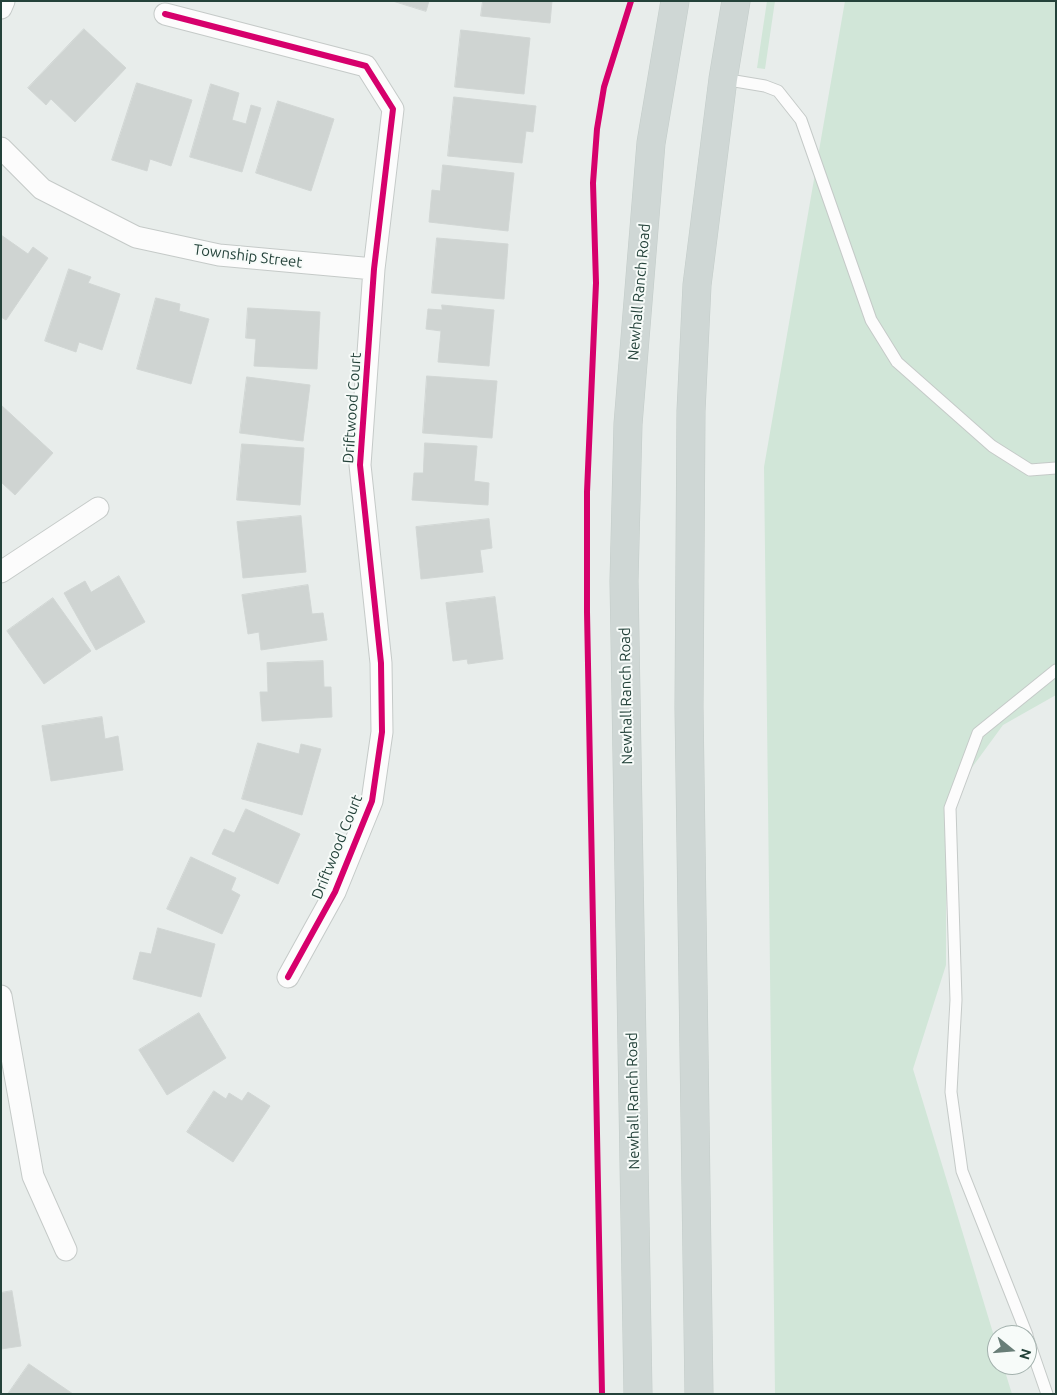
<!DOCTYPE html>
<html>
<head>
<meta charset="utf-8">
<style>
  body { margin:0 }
  #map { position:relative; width:1057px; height:1395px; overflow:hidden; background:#e8edeb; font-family:Ubuntu,sans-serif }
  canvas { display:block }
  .frame { position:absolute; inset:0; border:2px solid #24423a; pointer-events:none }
  .north { position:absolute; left:987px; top:1325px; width:50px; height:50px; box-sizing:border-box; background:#f7fbf9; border:1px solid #a3b1ad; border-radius:50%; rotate:107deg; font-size:14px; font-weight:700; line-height:20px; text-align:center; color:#24423a }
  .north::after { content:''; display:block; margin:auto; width:18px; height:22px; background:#697e78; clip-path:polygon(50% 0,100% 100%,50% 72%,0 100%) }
</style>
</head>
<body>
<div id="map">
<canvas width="1057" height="1395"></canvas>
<div class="frame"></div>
<div class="north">N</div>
</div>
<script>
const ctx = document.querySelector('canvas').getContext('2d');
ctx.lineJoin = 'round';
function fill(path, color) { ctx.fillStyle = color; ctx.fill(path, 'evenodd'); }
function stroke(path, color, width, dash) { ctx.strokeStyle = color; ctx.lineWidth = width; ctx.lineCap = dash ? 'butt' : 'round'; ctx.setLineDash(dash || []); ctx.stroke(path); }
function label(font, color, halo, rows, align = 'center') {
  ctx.font = font + ' Ubuntu,sans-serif'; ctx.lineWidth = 4; ctx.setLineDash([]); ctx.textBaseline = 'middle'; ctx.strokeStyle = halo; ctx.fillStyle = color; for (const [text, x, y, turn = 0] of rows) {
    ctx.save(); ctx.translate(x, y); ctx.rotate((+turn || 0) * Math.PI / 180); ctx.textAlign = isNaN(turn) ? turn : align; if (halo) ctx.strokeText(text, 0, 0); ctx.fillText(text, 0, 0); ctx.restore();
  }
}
fill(new Path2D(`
  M767,1H775L765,69L757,68Z
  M845,1H1056V695L1003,725L946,803V965L913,1069L997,1346V1365H1003L1012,1394H775L764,467Z`), '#d1e6d8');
const building = new Path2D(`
  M393,1H429L426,11Z
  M483,1H552L550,23L481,16Z
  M84,29L126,68L75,122L51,99L46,105L28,88Z
  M461,30L530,38L524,94L455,87Z
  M137,83L192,100L171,166L150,159L147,171L112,160Z
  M211,84L239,93L232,120L246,124L251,105L261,108L242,172L190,157Z
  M454,97L536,106L533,132L526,131L522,163L448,156Z
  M278,101L334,119L311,191L256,173Z
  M443,165L514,173L508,231L429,222L432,190L440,191Z
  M1,235L28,254L33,247L48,258L6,320L1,317Z
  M437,238L508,244L504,299L432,293Z
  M69,269L91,277L88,283L120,294L102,350L79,342L76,352L45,341Z
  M156,298L180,304L179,311L209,319L191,384L137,369Z
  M442,305L494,310L489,366L438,362L441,331L426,329L428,309L442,310Z
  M248,308L320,312L317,369L254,366L256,339L246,338Z
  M427,376L497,381L492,438L423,433Z
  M247,377L310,385L303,441L240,433Z
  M1,405L53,453L15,495L1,482Z
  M425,443L477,446L474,481L489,483L488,505L412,500L414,473H423Z
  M242,444L304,448L300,505L237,500Z
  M301,516L306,572L243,578L237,522Z
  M489,519L492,548L480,550L483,572L421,579L416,527Z
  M119,576L145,622L96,650L64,593L85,581L91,592Z
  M308,585L312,614L323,613L327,640L261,650L259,632L248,634L242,595Z
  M495,597L503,659L468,664L467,659L453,661L446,603Z
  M53,598L91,651L44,684L7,631Z
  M323,661L324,687H331L332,717L262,721L260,692H268L267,663Z
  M102,717L105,739L118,736L123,770L51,781L42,726Z
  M258,743L299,754L301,744L321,749L302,815L242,799Z
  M246,809L300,834L278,884L212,854L224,829L234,833Z
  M191,857L236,878L231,890L240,895L222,934L167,909Z
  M158,928L215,944L201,997L133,979L140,952L151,954Z
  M199,1013L226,1058L167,1095L139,1050Z
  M214,1091L226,1099L229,1093L242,1101L248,1092L270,1106L233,1162L187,1132Z
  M12,1291L21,1346L1,1349V1293Z
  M29,1364L73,1394H8Z`);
fill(building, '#cfd4d2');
stroke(building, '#d1d6d4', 1);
const lane = new Path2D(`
  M723,79L765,86L778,91L801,120L871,320L897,362L992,446L1030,470L1056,468
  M1027,1335L962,1171L951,1092L956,1000L950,808L978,733L1056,670
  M1027,1336L1047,1394`);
const street = new Path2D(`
  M1,8L4,1
  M165,14L366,66L393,109L374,269L360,465L381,663L382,732L372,801L335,892L288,977
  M1,148L42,189L136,237L219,255L374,269
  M1,572L98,508
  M1,996L33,1176L66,1250`);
const primary = new Path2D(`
  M638,1394L624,581L628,424L651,143L675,1
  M699,1394L689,707L691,411L697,285L723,79L736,1`);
stroke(lane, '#c5cac8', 13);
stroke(street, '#c5cac8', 23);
stroke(primary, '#c3ccc9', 29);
stroke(lane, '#fcfcfc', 11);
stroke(street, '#fcfcfc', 21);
stroke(primary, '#cfd7d5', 28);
stroke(new Path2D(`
  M165,14L366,66L393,109L374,269L360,465L381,663L382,732L372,801L335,892L288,977
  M602,1394L587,612V492L596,283L593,183L597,129L604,87L631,1`), '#d6006c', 6);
label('15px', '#24423a', '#f7fbf9', [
  ["Township Street",248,256,7],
  ["Newhall Ranch Road",639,292,-85],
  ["Driftwood Court",352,408,-86],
  ["Newhall Ranch Road",626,696,-91],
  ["Driftwood Court",337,847,-68],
  ["Newhall Ranch Road",633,1101,-91]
]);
</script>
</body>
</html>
